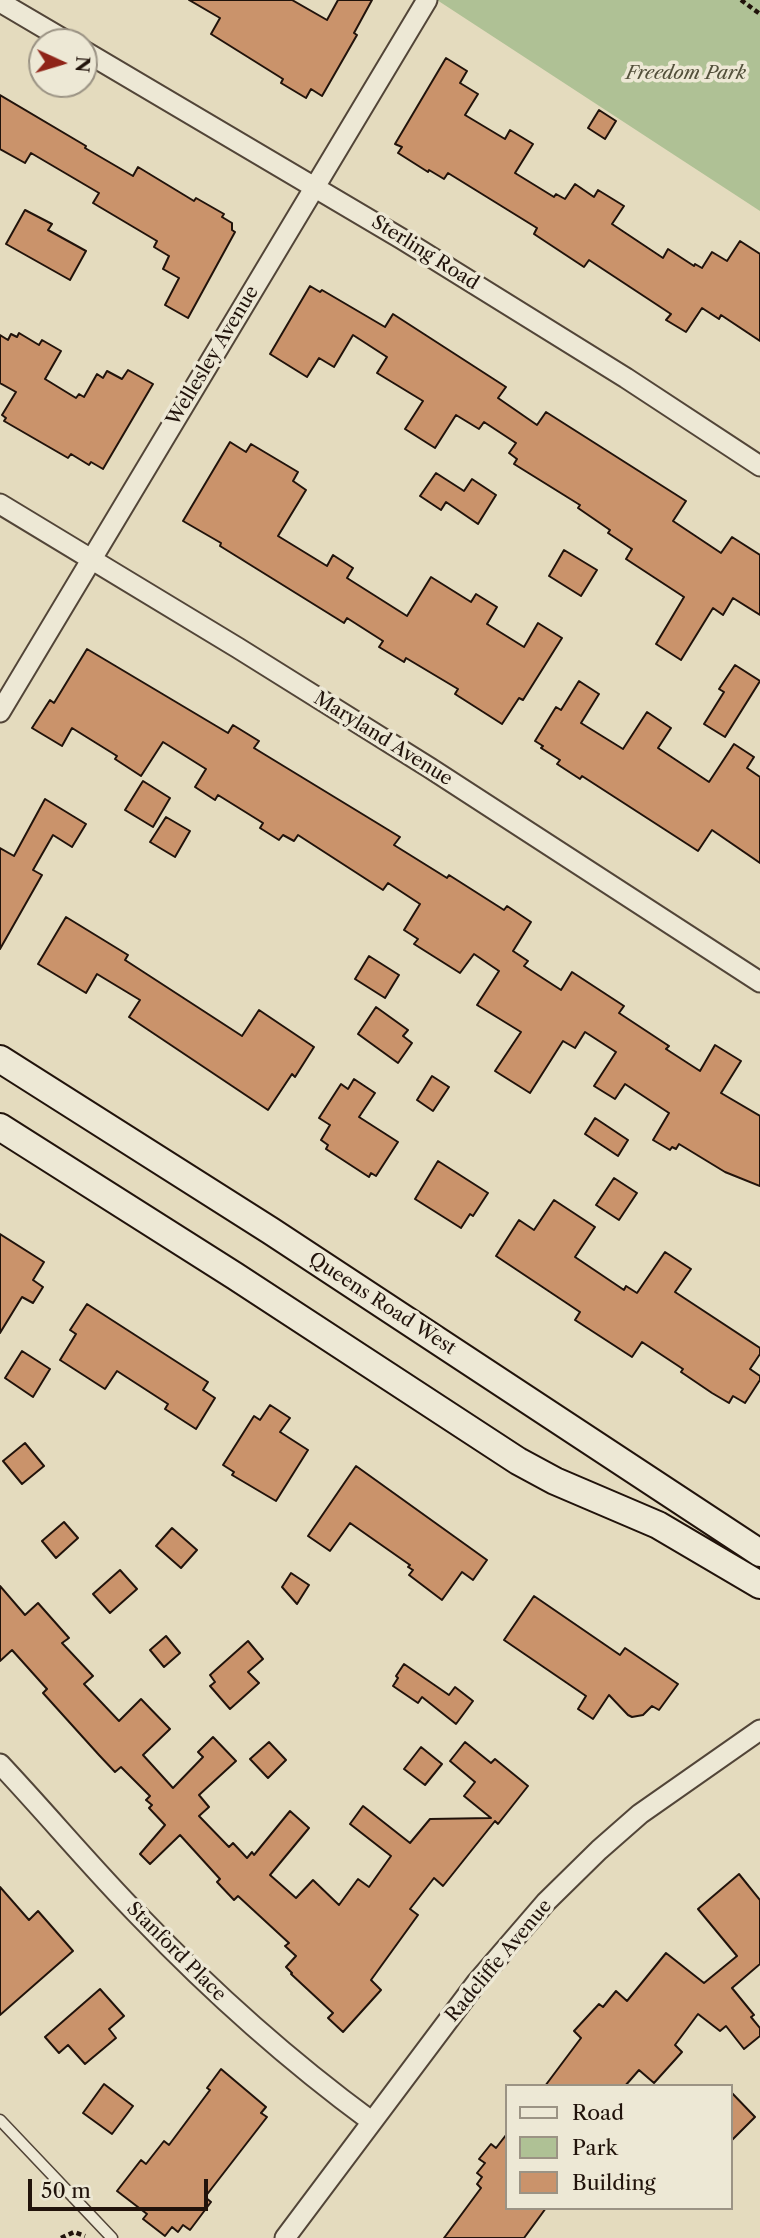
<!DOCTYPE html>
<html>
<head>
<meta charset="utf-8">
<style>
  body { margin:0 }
  #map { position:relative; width:760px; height:2238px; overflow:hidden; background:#e4dbbe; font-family:"Libre Caslon Text",serif }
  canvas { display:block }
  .legend { position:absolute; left:505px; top:2084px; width:228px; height:126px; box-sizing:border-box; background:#ede8d5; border:2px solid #9b9384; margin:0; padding:9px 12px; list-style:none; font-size:21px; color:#21130b }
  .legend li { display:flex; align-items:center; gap:14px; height:35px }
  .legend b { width:35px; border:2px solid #9b9384 }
  .north { position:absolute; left:28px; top:28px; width:70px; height:70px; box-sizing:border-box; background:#ede8d5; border:2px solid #9b9384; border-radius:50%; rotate:94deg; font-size:19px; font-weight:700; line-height:28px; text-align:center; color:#21130b }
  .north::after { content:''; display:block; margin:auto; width:24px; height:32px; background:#8f2418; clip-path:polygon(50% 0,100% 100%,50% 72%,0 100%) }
  .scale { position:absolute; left:28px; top:2179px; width:180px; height:32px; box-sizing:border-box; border:4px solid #21130b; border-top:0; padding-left:9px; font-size:21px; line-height:24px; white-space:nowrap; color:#21130b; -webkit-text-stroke:5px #ede8d5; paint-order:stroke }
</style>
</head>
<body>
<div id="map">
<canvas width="760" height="2238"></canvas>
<ul class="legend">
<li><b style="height:9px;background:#ede8d5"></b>Road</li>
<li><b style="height:19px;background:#afc195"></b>Park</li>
<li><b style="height:19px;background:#ca936b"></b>Building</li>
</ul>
<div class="north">N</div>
<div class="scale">50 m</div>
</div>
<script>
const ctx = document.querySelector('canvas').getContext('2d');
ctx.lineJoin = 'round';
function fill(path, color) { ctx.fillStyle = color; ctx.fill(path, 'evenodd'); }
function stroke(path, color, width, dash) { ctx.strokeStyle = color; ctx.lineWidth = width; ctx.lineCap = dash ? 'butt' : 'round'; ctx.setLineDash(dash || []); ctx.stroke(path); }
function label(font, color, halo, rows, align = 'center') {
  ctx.font = font + ' "Libre Caslon Text",serif'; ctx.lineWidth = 7; ctx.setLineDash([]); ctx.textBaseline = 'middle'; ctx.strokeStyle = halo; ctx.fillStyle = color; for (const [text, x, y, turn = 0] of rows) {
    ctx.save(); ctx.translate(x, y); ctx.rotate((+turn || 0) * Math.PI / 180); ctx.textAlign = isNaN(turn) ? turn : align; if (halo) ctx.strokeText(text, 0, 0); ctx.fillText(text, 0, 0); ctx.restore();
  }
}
fill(new Path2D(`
  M437,0H760V211Z`), '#afc195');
const building = new Path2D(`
  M189,0H292L327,20L338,0H372L354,33L357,35L322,96L311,89L306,98L281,83L283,79L211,34L220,18Z
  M446,58L467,71L460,83L478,94L465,115L505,139L510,130L533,144L515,173L554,197L556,194L565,199L575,184L594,197L598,190L624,206L612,224L663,258L668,249L694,266L695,264L702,268L712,252L727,261L740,241L760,254V341L721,315L719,319L702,308L686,332L666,320L671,314L589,260L584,267L534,234L537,228L448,173L444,179L429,170L428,172L398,153L402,147L395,144Z
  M0,95L86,146L85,148L133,176L138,167L194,201L196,198L224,214L222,217L232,223V230L235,232L188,318L165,305L179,278L163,269L169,256L154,247L157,241L93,203L99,193L31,153L25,163L0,149Z
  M599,110L616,121L605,139L588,128Z
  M25,210L52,224L48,230L86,251L70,280L6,244Z
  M310,286L320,292L322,290L385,327L393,314L506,387L498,398L537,425L546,412L686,501L673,521L721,553L732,537L760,555V615L733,598L723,615L713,608L681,660L656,644L684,597L626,559L632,549L608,533L610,530L578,508L580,505L514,464L517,459L509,453L516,443L484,422L479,429L456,415L435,448L405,429L423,401L377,373L387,357L353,335L334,367L319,358L307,377L270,354Z
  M19,333L39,345L42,340L61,351L45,379L76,398L79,394L84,397L97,374L103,378L107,371L122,379L128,370L153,384L103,469L91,462L89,465L71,454L68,458L4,421L6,418L2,415L16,392L0,383V335L8,340L11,334L17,337Z
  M230,442L246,452L251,444L298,472L293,481L306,490L278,536L327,566L333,555L353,568L347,578L407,616L431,577L471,602L476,594L497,607L487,624L524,647L538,623L562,638L523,700L519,698L502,724L455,694L458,689L406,658L404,662L379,647L383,641L347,618L344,623L220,546L221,543L183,521Z
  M436,473L464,491L472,479L496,495L478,524L446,502L441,510L420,496Z
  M564,550L597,570L581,596L549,576Z
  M87,649L228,733L233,725L259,741L254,748L400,837L394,845L447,878L449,875L504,910L507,906L531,922L513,951L528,961L524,966L561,990L572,972L624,1006L619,1013L669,1046L666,1049L700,1071L715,1045L741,1061L721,1093L760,1116V1186L725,1172L679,1144L676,1149L672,1147L670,1150L653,1140L669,1113L625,1084L615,1099L594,1086L616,1052L585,1032L575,1048L563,1041L530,1093L495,1071L521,1032L477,1005L499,971L474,954L460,973L414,944L418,939L404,930L420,904L388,883L383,890L298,835L294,841L283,835L279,840L260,828L263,823L218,795L215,800L195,787L206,769L163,742L141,776L115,759L117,756L72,728L62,746L32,728L50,700L54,703Z
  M735,665L760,681L725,737L704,724L724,692L719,689Z
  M579,681L599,694L581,723L623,749L647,712L671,728L658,748L709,782L734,744L754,757L747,768L760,777V863L712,830L698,851L582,776L580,779L557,764L560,760L541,748L543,746L535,741L556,707L561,710Z
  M143,781L170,798L153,827L125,810Z
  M45,799L86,824L72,847L53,835L33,870L42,875L0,949V848L14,856Z
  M166,817L190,831L175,857L150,842Z
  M66,917L128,955L125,960L242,1036L259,1010L314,1047L295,1077L292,1074L268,1110L129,1017L140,1000L97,974L86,993L38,964Z
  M369,956L399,975L385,998L355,979Z
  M376,1007L408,1030L403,1036L412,1043L398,1063L358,1034Z
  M432,1076L449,1087L433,1111L417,1100Z
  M354,1079L375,1093L359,1117L398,1142L376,1176L371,1173L369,1177L326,1149L328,1145L321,1140L330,1125L319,1118L341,1084L348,1089Z
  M595,1118L628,1140L618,1156L585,1134Z
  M438,1161L488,1193L473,1216L470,1214L461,1228L415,1199Z
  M614,1178L637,1193L619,1220L596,1205Z
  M554,1200L595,1227L575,1257L624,1290L626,1286L637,1293L665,1252L691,1269L675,1292L760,1348V1354L750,1369L760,1376V1380L745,1403L733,1396L729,1403L712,1393L681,1372L683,1369L642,1342L632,1357L575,1320L580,1312L496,1256L519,1220L534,1230Z
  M0,1234L44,1262L33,1280L43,1287L33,1303L22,1297L0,1333Z
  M87,1304L208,1382L203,1390L215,1398L196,1429L165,1409L168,1404L117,1371L105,1389L60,1360L76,1334L70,1330Z
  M22,1351L50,1369L33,1397L5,1378Z
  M270,1405L290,1418L280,1432L308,1450L276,1501L232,1475L234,1472L223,1465L254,1416L260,1420Z
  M25,1443L44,1466L22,1484L3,1461Z
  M356,1466L487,1560L473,1580L462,1572L442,1600L409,1575L413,1570L408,1567L410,1565L350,1523L330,1551L308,1536Z
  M64,1522L78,1538L56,1558L42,1541Z
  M172,1528L197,1550L181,1568L156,1546Z
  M120,1570L137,1589L110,1613L93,1594Z
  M291,1573L309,1585L297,1604L282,1587Z
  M0,1586L25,1615L38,1603L69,1638L62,1643L93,1676L84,1684L119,1721L141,1699L170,1729L143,1755L173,1788L203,1757L198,1752L213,1737L236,1761L199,1795L209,1807L199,1816L229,1847L233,1843L247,1858L252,1852L254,1855L290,1811L309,1828L270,1875L296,1898L313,1880L339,1905L358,1879L369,1887L391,1856L350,1824L363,1806L410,1843L430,1819L491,1818L464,1796L475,1782L450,1761L465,1742L491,1763L495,1759L528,1786L498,1824L495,1821L443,1886L434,1878L410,1909L418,1915L371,1980L381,1990L343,2032L328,2018L333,2013L291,1974L292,1973L286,1967L296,1956L285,1946L289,1943L238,1896L234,1900L217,1882L220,1879L180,1835L150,1864L140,1854L165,1825L149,1808L152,1805L146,1800L150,1796L121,1767L115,1772L99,1755L43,1693L47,1689L12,1650L0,1661Z
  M534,1596L620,1655L625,1648L678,1684L659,1710L652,1706L643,1715L632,1717L628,1715L609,1695L593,1719L578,1709L586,1696L504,1640Z
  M166,1636L180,1653L164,1667L150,1650Z
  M248,1641L263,1659L248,1672L259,1683L230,1709L210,1686L215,1682L210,1675Z
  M404,1664L449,1695L455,1687L473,1701L456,1724L422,1697L418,1703L393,1686L398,1678L396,1676Z
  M269,1742L286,1760L268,1778L250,1759Z
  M421,1747L442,1764L425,1785L404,1769Z
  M739,1874L760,1900V1964L732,1988L754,2015L751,2017L760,2028V2036L744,2049L726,2026L720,2031L698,2014L675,2045L682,2052L654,2083L639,2070L625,2086H545L581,2038L574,2031L599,2004L603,2007L616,1991L627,2001L666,1953L704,1983L737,1956L698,1909Z
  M0,1887L29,1920L38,1911L73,1951L0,2015Z
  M100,1989L124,2016L109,2029L116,2038L85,2064L68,2045L59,2053L45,2037Z
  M221,2069L266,2107L261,2113L267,2117L205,2197L211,2202L190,2230L183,2225L178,2232L172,2227L165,2236L143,2219L147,2214L117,2191L141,2160L146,2164L164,2141L169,2145L210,2090L207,2088Z
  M104,2084L133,2106L112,2134L83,2113Z
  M730,2091L755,2117L730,2142Z
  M506,2135V2208H546L524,2238H444L481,2188L477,2184L482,2177L477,2173L485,2163L479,2159L491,2144L496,2148Z`);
fill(building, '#ca936b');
stroke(building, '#21130b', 2);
const lane = new Path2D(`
  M0,2120L112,2238`);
const street = new Path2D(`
  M0,2L68,42
  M84,51L402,239L626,378L760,466
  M0,504L238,648L430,768L760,982
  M0,712L427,0
  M0,1764C47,1814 92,1868 140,1917C211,1991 288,2060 371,2121
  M285,2238L477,1982L546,1902L599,1850L640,1814L760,1730`);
const secondary = new Path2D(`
  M0,1059L271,1231L760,1553
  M0,1127L235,1276L518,1461L555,1481L658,1525L760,1585`);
stroke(lane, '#524538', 13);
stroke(street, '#524538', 23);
stroke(secondary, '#21130b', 30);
stroke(new Path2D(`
  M741,0L760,14
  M61,2238L74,2232L85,2236`), '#21130b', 4.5, [5, 3.5]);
stroke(lane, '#ede8d5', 10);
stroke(street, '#ede8d5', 19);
stroke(secondary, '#ede8d5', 26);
label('italic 19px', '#53503b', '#ede8d5', [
  ["Freedom Park",686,74]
]);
label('19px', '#21130b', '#ede8d5', [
  ["Sterling Road",425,253,32],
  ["Wellesley Avenue",213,356,-59],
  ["Maryland Avenue",383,739,32],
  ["Queens Road West",382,1304,33],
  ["Stanford Place",176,1952,45],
  ["Radcliffe Avenue",499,1961,-50]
]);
</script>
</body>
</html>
